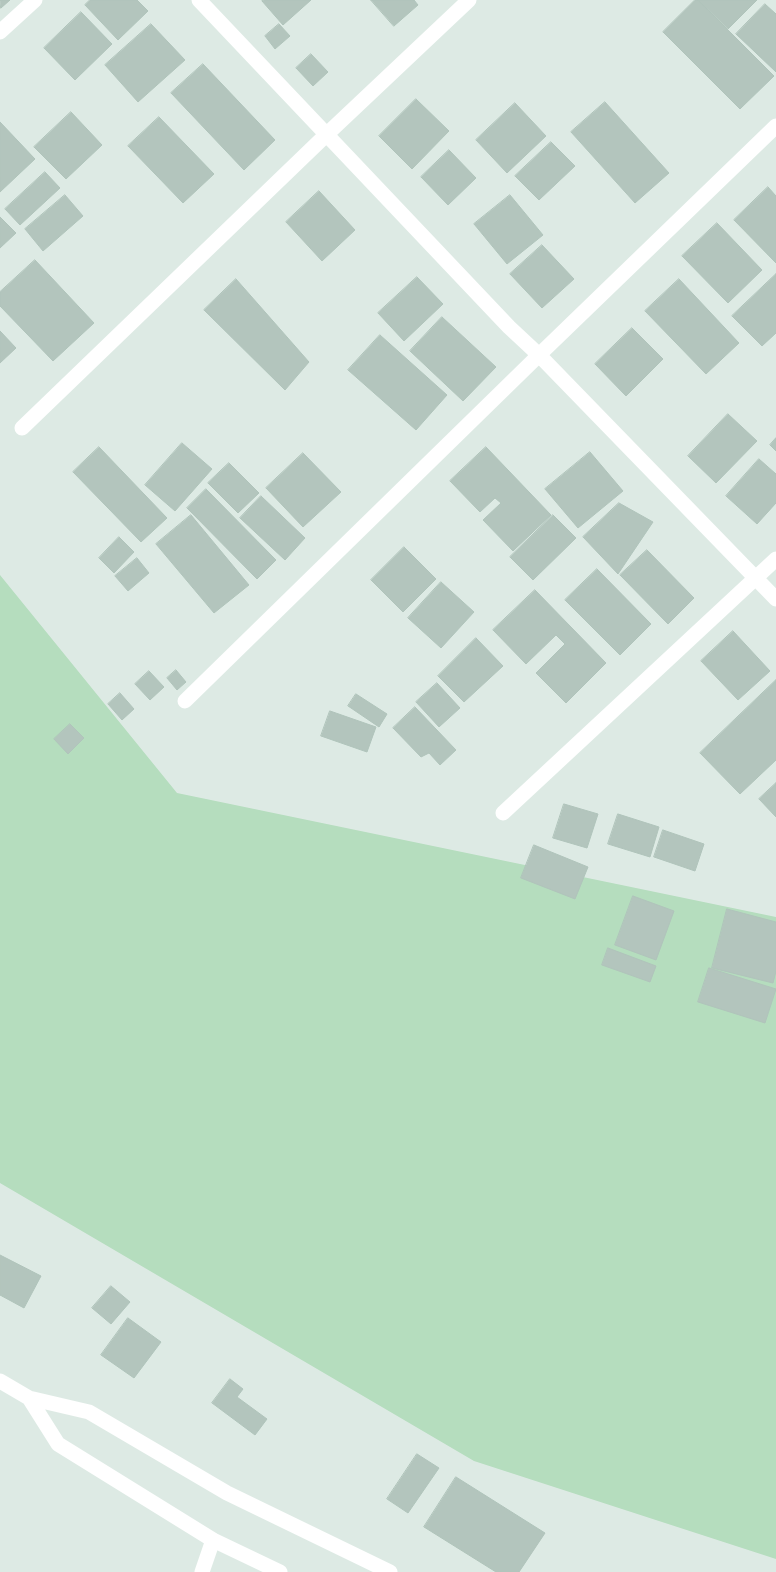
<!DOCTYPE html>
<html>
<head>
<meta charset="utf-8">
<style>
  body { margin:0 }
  canvas { display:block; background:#ddeae4 }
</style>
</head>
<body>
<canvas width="776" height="1572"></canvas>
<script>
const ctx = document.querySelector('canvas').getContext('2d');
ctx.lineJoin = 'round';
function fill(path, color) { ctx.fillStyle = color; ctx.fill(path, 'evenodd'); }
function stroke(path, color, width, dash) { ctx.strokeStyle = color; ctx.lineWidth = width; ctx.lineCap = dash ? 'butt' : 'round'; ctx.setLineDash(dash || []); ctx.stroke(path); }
fill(new Path2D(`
  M0,575L177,793L776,917V1559L474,1461L0,1183Z`), '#b5ddbe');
const building = new Path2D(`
  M0,0H10L1,8Z
  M90,0H137L148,11L118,40L85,5Z
  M264,0H311L283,25L262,1Z
  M371,0H414L418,5L394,26Z
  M695,0H698L774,76L740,109L663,32Z
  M698,0H757L728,29Z
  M765,4L776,14V72L736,34Z
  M81,12L112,44L75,80L44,48Z
  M151,24L185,60L138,102L105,65Z
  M279,24L290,36L275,49L265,36Z
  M311,54L328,72L313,86L296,68Z
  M203,64L275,140L244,170L171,93Z
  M416,99L449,131L412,169L379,136Z
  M605,102L669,173L635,203L571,132Z
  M515,103L546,136L507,173L476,140Z
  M71,112L102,145L66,179L34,147Z
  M159,117L214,174L183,203L128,146Z
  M0,122L35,159L0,192Z
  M551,142L575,166L539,200L515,176Z
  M449,150L476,178L448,205L421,177Z
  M45,172L60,188L20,225L5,209Z
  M768,187L776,196V263L734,220Z
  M319,191L355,230L322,261L286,222Z
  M65,195L83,216L43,251L25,229Z
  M510,195L543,235L507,264L474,224Z
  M0,217L16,233L0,248Z
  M717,223L762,270L728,303L682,256Z
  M542,245L574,279L542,308L510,274Z
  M35,260L94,323L53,361L0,306V292Z
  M776,274V333L762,346L732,316Z
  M417,277L443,304L404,341L378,313Z
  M236,279L309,362L285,390L204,310Z
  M679,279L739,343L706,374L645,311Z
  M442,317L496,367L463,401L410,351Z
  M632,328L663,359L626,396L595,364Z
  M0,331L16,348L0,363Z
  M380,335L447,395L416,430L348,370Z
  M728,414L757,441L716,483L688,456Z
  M776,438V451L770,445Z
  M182,443L212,469L175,511L145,485Z
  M99,447L167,518L141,542L73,472Z
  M486,447L551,515L513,551L483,520L501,503L495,498L480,512L450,481Z
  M590,452L623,491L578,528L545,489Z
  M303,453L341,492L303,527L266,488Z
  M759,459L776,474V503L757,524L726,496Z
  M229,463L259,493L238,513L208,483Z
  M206,489L276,560L257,579L187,508Z
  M261,496L305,538L285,560L240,518Z
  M619,503L653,522L618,574L583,537Z
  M191,515L249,585L214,613L156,544Z
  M553,515L576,538L533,580L510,557Z
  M119,537L134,552L114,573L99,558Z
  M404,547L436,579L403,612L371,580Z
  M647,550L694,598L668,624L620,575Z
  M137,558L149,573L128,591L115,576Z
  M597,569L651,624L620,655L565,600Z
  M441,582L474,612L441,648L408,618Z
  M535,590L606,663L566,703L536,673L565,644L556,635L526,664L493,630Z
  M733,631L770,671L738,700L701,661Z
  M476,638L503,666L464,702L438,676Z
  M176,670L186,682L177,690L167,678Z
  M149,671L164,687L150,700L135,684Z
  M776,680V760L740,794L700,753Z
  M437,683L460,708L439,727L416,702Z
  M120,693L134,709L122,720L108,704Z
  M356,694L387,714L379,727L348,706Z
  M415,707L456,750L440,765L429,753L421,757L393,728Z
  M330,711L376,727L367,752L321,736Z
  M70,724L84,738L68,754L54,739Z
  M776,783V817L759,799Z
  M564,804L598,814L587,848L553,838Z
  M618,814L659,827L650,857L608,844Z
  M663,830L704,844L695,871L654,857Z
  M534,845L588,867L575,899L521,878Z
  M633,896L674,911L656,960L615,945Z
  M727,909L776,922V971L773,983L712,968Z
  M608,948L656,966L650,982L602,965Z
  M709,968L776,989L765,1023L698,1002Z
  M0,1255L41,1276L24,1308L0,1295Z
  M111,1286L130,1302L111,1324L92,1308Z
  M128,1318L161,1342L134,1378L101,1355Z
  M230,1379L243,1389L237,1397L267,1419L255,1435L212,1403Z
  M417,1454L439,1468L408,1513L387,1499Z
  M456,1477L545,1533L519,1572H496L424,1527Z`);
fill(building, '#b3c5bd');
stroke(building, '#b0c4bb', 1);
stroke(new Path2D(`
  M199,0L509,327L539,355L776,599
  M0,32L35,0
  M22,428L326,135L469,0
  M185,701L539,355L776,126
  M503,813L776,559
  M202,1572L213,1540`), '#fff', 15);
stroke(new Path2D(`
  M0,1381L29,1398L89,1412L227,1493L390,1572
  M29,1398L58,1444L213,1540L280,1572`), '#fff', 15);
</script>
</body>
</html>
